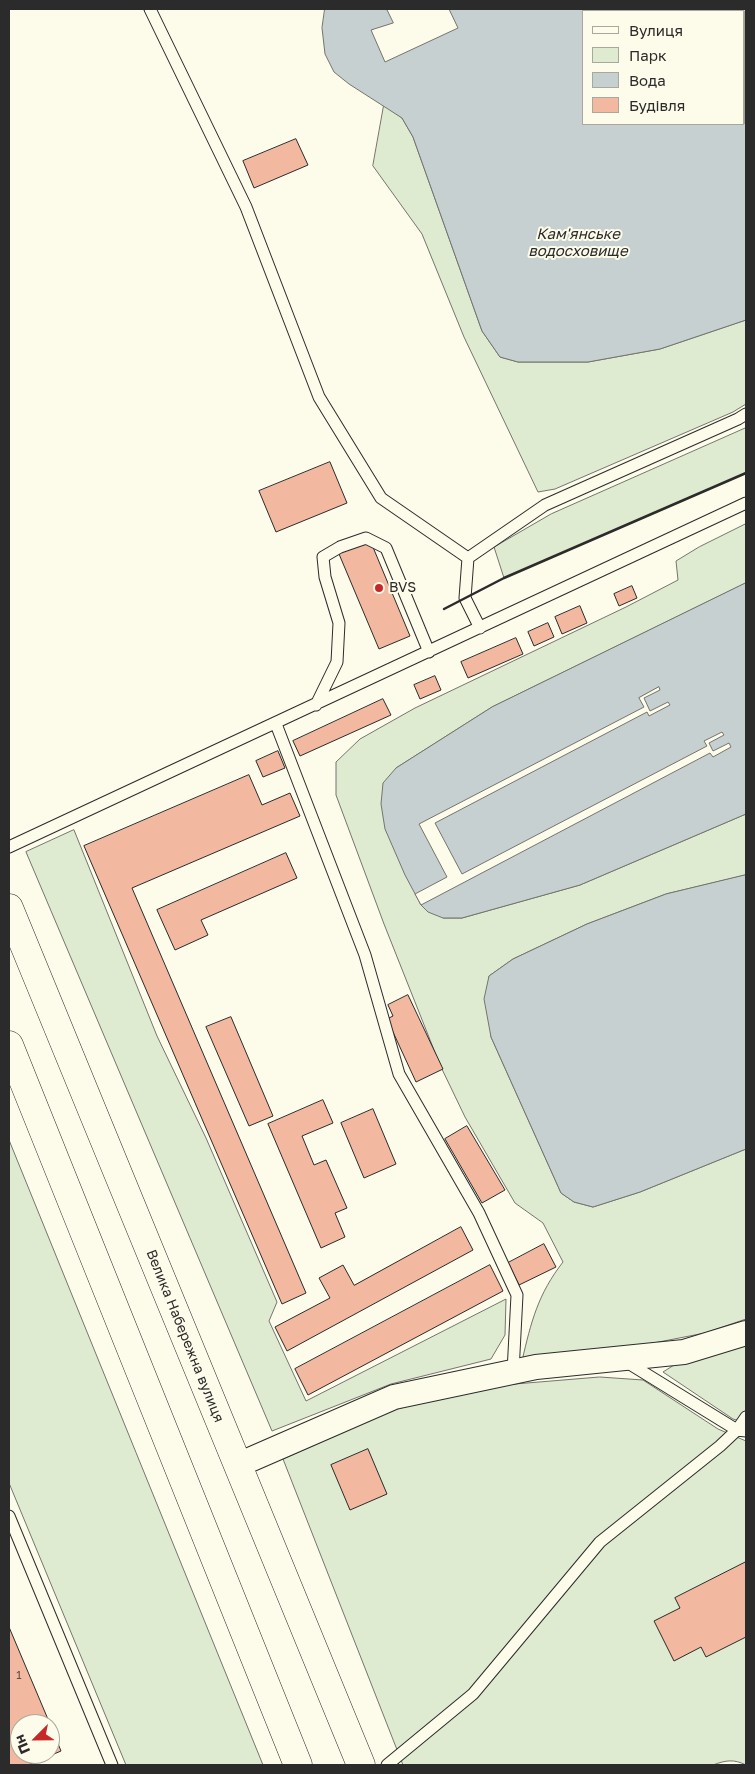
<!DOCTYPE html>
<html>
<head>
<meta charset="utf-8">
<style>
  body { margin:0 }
  #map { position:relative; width:755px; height:1774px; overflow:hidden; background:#fdfbea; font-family:"Golos Text",sans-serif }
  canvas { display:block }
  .frame { position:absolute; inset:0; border:10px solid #2b2b2b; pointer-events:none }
  .legend { position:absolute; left:582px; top:10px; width:162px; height:115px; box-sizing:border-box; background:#fdfbea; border:1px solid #a9a89e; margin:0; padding:6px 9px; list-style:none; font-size:15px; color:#2b2b2b }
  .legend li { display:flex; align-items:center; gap:10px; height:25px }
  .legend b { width:25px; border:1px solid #a9a89e }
  .north { position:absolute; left:10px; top:1714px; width:50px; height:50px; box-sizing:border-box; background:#fdfbea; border:1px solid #a9a89e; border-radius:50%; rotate:247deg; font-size:14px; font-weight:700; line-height:20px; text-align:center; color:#2b2b2b }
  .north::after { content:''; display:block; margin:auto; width:18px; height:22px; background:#c62828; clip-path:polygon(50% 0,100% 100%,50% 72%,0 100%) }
</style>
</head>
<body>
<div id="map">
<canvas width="755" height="1774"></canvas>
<div class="frame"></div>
<ul class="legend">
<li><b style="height:6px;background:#fdfbea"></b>Вулиця</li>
<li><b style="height:14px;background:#deebd1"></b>Парк</li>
<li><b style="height:14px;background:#c7d0d0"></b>Вода</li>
<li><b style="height:14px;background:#f2b8a0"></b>Будівля</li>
</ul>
<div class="north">Пн</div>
</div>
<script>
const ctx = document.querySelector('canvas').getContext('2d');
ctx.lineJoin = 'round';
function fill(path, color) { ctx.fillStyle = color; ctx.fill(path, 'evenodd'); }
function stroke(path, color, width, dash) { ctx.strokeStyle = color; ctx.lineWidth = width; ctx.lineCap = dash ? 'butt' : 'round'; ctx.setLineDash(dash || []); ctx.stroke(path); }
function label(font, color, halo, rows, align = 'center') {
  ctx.font = font + ' "Golos Text",sans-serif'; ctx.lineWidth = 4; ctx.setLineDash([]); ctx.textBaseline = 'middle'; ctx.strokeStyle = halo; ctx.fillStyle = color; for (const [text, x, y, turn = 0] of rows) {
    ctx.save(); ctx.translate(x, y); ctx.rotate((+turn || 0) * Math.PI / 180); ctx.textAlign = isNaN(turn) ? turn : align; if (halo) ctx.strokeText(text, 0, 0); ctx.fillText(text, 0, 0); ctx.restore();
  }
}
const green = new Path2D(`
  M384,105L402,118L413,137L482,331L500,357L518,362H588L660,349L746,320V404L733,412L555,489L538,492L464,337L422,234L373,166Z
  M746,428V473L504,578L494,547L551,514Z
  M746,524V583L492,707L396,768L443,918H462L580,885L746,814V875L666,894L587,924L513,959L489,976L491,1037L561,1193L574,1202L593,1207L640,1192L746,1149V1319L705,1333L602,1353L522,1361C531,1322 538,1294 563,1262L543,1223L515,1203L465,1117L440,1065L384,924L336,795V762L360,739L415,708L626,607L678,580L676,561L699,547Z
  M74,830L157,1036L206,1138L277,1302L269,1321L306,1401L506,1299L505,1335L491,1359L391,1384L272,1431L26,852Z
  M9,1140L263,1765H126L9,1483Z
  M746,1341V1423L733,1419L663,1372L682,1360Z
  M600,1377L643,1380L718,1429L746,1441V1765C734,1759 726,1760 713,1765H403L283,1459L393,1410L480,1387Z`);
fill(green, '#deebd1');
stroke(green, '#74746e', 1);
const water = new Path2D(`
  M325,9H746V320L660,349L588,362H518L500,357L482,331L413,137L402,118L349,84L334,72L325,54L322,28ZM584,11H744V124H584Z
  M746,583V814L580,885L462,918H443L428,912L421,905L405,875L385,829L381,804L383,783L396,768L492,707Z
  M746,875V1149L640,1192L593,1207L574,1202L561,1193L491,1037L484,999L489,976L513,959L587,924L666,894Z`);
fill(water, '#c7d0d0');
stroke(water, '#74746e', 1);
const pier = new Path2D(`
  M387,9H449L458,28L385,62L371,30L393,23Z
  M659,687L660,690L644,698L650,711L668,702L670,705L649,716L647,712L435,823L462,874L707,746L704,741L722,732L724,735L709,743L713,751L729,743L731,747L713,757L710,753L421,905L415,894L447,877L419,824L644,707L639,698Z`);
fill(pier, '#fdfbea');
stroke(pier, '#74746e', 1);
const building = new Path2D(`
  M296,139L308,165L254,188L243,161Z
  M330,462L347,503L276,532L259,491Z
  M370,540L410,636L379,649L339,554Z
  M632,586L637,598L619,606L614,594Z
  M580,606L587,623L562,634L555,617Z
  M548,623L554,637L534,646L528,632Z
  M516,638L523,654L468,678L461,662Z
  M435,676L441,690L420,699L414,685Z
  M383,699L391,715L300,756L293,741Z
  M278,751L285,768L263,777L256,761Z
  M249,775L262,805L290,793L300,816L132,888L306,1293L282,1304L84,846Z
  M286,853L297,878L201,920L208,935L175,950L157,910Z
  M408,995L443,1069L416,1082L387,1019L393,1016L388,1005Z
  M231,1017L273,1116L249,1126L206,1027Z
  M323,1100L333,1123L302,1136L314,1165L326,1160L347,1208L335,1213L345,1237L321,1248L268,1124Z
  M373,1109L396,1164L364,1178L341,1123Z
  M467,1126L505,1190L482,1203L445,1139Z
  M461,1227L473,1250L287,1351L275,1327L330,1298L319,1278L343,1265L354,1285Z
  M544,1244L556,1267L519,1285L508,1263Z
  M490,1265L503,1291L308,1395L295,1369Z
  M368,1449L387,1494L350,1510L331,1465Z
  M746,1562V1637L706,1657L701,1647L674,1661L654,1621L680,1608L675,1598Z
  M9,1627L50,1724H20V1754H50V1724L61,1751L28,1765H9Z`);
fill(building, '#f2b8a0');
stroke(building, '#2b2b2b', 1);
const service = new Path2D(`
  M150,9L246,207L319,397L381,498L468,558
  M480,628L465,598L468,558L545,505L738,419L746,414
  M316,705L337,662L339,623L325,577L323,557L340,547L366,538L386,548L429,652
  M276,724L365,955L399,1074L479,1213L517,1295L513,1372
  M9,847L746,503
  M625,1361L737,1430L746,1431
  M9,1516L112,1765
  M387,1765L473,1694L600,1542L720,1446L737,1430L746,1417`);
const minor = new Path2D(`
  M238,1465L394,1397L536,1367L684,1352L746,1333`);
const tertiary = new Path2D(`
  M9,908L361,1765
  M9,1045L298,1765`);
stroke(service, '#2b2b2b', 13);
stroke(minor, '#2b2b2b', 26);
stroke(tertiary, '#2b2b2b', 29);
stroke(service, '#fdfbea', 11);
stroke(minor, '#fdfbea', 24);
stroke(tertiary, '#fdfbea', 28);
stroke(new Path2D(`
  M444,609L504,578L746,473`), '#2b2b2b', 2.5);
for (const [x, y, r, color] of [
  [379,588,5,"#c62828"]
]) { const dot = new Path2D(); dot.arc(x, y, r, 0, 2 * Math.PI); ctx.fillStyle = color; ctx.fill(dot); stroke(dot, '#fdfbea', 2); }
label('11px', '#5d4e48', null, [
  ["1",19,1676]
]);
label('14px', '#2b2b2b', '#fdfbea', [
  ["BVS",389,588]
], 'left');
label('14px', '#2b2b2b', '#fdfbea', [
  ["Велика Набережна вулиця",185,1336,68]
]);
label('italic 15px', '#2b2b2b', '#fdfbea', [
  ["Кам'янське",578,234],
  ["водосховище",578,251]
]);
</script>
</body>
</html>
